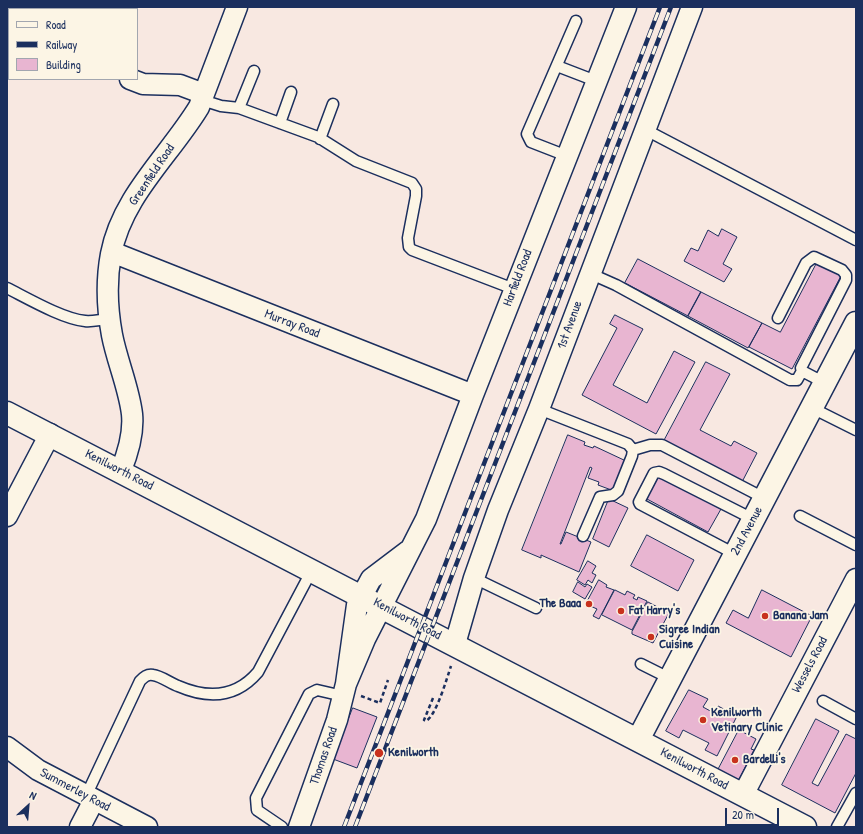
<!DOCTYPE html>
<html>
<head>
<meta charset="utf-8">
<style>
  body { margin:0 }
  #map { position:relative; width:863px; height:834px; overflow:hidden; background:#f8e8e1; font-family:"Patrick Hand",sans-serif }
  canvas { display:block }
  .frame { position:absolute; inset:0; border:8px solid #1b2f5e; pointer-events:none }
  .legend { position:absolute; left:8px; top:8px; width:130px; height:72px; box-sizing:border-box; background:#fcf5e5; border:1px solid #a2a6af; margin:0; padding:5px 7px; list-style:none; font-size:12px; color:#1b2f5e }
  .legend li { display:flex; align-items:center; gap:8px; height:20px }
  .legend b { width:20px; border:1px solid #a2a6af }
  .north { position:absolute; left:8px; top:786px; width:40px; height:40px; -webkit-text-stroke:3px #fcf5e5; paint-order:stroke; rotate:26deg; font-size:11px; font-weight:700; line-height:16px; text-align:center; color:#1b2f5e }
  .north::after { content:''; display:block; margin:auto; width:14px; height:18px; background:#1b2f5e; clip-path:polygon(50% 0,100% 100%,50% 72%,0 100%) }
  .scale { position:absolute; left:725px; top:808px; width:54px; height:18px; box-sizing:border-box; border:2px solid #1b2f5e; border-top:0; padding-left:5px; font-size:12px; line-height:14px; white-space:nowrap; color:#1b2f5e; -webkit-text-stroke:3px #fcf5e5; paint-order:stroke }
</style>
</head>
<body>
<div id="map">
<canvas width="863" height="834"></canvas>
<div class="frame"></div>
<ul class="legend">
<li><b style="height:5px;background:#fcf5e5"></b>Road</li>
<li><b style="height:5px;background:#1b2f5e"></b>Railway</li>
<li><b style="height:11px;background:#e8b5d1"></b>Building</li>
</ul>
<div class="north">N</div>
<div class="scale">20 m</div>
</div>
<script>
const ctx = document.querySelector('canvas').getContext('2d');
ctx.lineJoin = 'round';
function fill(path, color) { ctx.fillStyle = color; ctx.fill(path, 'evenodd'); }
function stroke(path, color, width, dash) { ctx.strokeStyle = color; ctx.lineWidth = width; ctx.lineCap = dash ? 'butt' : 'round'; ctx.setLineDash(dash || []); ctx.stroke(path); }
function label(font, color, halo, rows, align = 'center') {
  ctx.font = font + ' "Patrick Hand",sans-serif'; ctx.lineWidth = 3.5; ctx.setLineDash([]); ctx.textBaseline = 'middle'; ctx.strokeStyle = halo; ctx.fillStyle = color; for (const [text, x, y, turn = 0] of rows) {
    ctx.save(); ctx.translate(x, y); ctx.rotate((+turn || 0) * Math.PI / 180); ctx.textAlign = isNaN(turn) ? turn : align; if (halo) ctx.strokeText(text, 0, 0); ctx.fillText(text, 0, 0); ctx.restore();
  }
}
const building = new Path2D(`
  M722,229L737,237L723,264L732,269L724,282L684,261L691,248L698,251L708,230L718,236Z
  M638,259L701,292L688,316L625,283Z
  M818,261L842,274L792,369L749,347L762,323L780,332Z
  M701,292L762,323L748,348L688,316Z
  M615,315L643,329L613,385L647,403L674,351L695,362L656,434L582,395L617,328L610,324Z
  M706,362L730,374L700,430L731,446L734,441L757,453L742,482L664,441Z
  M568,435L585,442L584,445L593,448L594,446L626,461L614,491L598,485L599,482L588,478L592,468L590,467L560,544H561L566,532L591,542L579,572L541,555V558L522,550Z
  M659,476L721,509L708,532L647,499Z
  M609,499L628,508L609,547L593,539Z
  M647,535L694,560L678,591L631,566Z
  M588,561L596,566L592,573L596,575L592,583L588,580L585,585L577,580Z
  M599,580L607,585L606,587L614,590L599,619L593,616L597,609L586,604Z
  M578,582L585,587L587,584L592,587L585,599L573,592Z
  M615,590L625,595L627,591L635,595L633,598L637,600L638,597L647,601L632,630L602,615Z
  M762,590L812,616L791,657L726,623L733,610L748,618Z
  M648,602L669,613L653,643L632,634V632Z
  M689,690L708,699L703,707L714,713L718,706L737,716L717,756L705,750L709,743L683,730L679,738L666,731Z
  M353,708L377,717L357,768L333,759Z
  M816,719L839,731L812,783L818,786L846,734L856,739V773L835,813L782,785Z
  M739,730L756,739L751,749L754,750L738,781L718,770Z`);
fill(building, '#e8b5d1');
stroke(building, '#1b2f5e', 1);
const lane = new Path2D(`
  M557,66L596,81
  M202,100L221,106L239,108L318,137L356,161L412,183L416,189V196L408,238L409,247L412,250L514,289
  M239,108L254,71
  M280,123L291,92
  M646,130L856,240
  M320,139L333,104
  M567,156L531,142L527,134L576,21
  M589,273L616,285L790,380H797L802,371
  M7,288C27,298 63,319 85,321C93,322 102,319 110,319
  M778,318L806,263L814,257L842,270L846,275V280L801,368L802,371L825,383
  M812,408L856,430
  M539,409L628,444L633,450L632,456L618,491L613,495L600,497L583,536
  M633,450L650,445H662L764,498
  M800,516L856,545
  M735,554L640,504L639,502L654,473L659,472L664,474L753,519
  M474,578L536,608
  M641,664L669,678
  M823,701L856,719
  M86,796L140,681C144,677 147,674 153,675C161,676 170,683 178,686C208,699 236,698 258,672L312,570
  M282,827L257,810L256,798L309,694L317,690L343,696
  M837,827L856,793`);
const street = new Path2D(`
  M52,7V9
  M130,79L143,84L180,85L204,94
  M112,252L473,395
  M121,470C128,453 134,434 132,414C129,388 117,361 112,335C107,308 106,281 111,254C122,196 170,155 199,107L237,7
  M7,516L50,434
  M455,644L474,578L498,510L539,409L692,7
  M346,684L365,639L426,519L473,395L626,7
  M7,747L38,770L147,827
  M743,795L856,579
  M80,827L94,800
  M299,827L337,720L346,684L357,605L371,579L408,551`);
const secondary = new Path2D(`
  M7,413L805,827
  M638,740L856,323`);
stroke(lane, '#1b2f5e', 13);
stroke(street, '#1b2f5e', 23);
stroke(secondary, '#1b2f5e', 25);
stroke(new Path2D(`
  M361,696L380,703L388,680
  M433,698L424,720L426,721C436,716 447,678 451,666`), '#1b2f5e', 2.5, [4, 3]);
stroke(lane, '#fcf5e5', 10);
stroke(street, '#fcf5e5', 20);
stroke(secondary, '#fcf5e5', 22);
const rail = new Path2D(`
  M344,827L660,7
  M355,827L671,7`);
stroke(rail, '#1b2f5e', 4.5);
stroke(rail, '#fcf5e5', 3, [9]);
for (const [x, y, r, color] of [
  [589,604,4,"#c8321e"],
  [621,611,4,"#c8321e"],
  [765,616,4,"#c8321e"],
  [651,637,4,"#c8321e"],
  [703,720,4,"#c8321e"],
  [379,753,5,"#c8321e"],
  [735,760,4,"#c8321e"]
]) { const dot = new Path2D(); dot.arc(x, y, r, 0, 2 * Math.PI); ctx.fillStyle = color; ctx.fill(dot); stroke(dot, '#fcf5e5', 1.5); }
label('13px', '#1b2f5e', '#fcf5e5', [
  ["Greenfield Road",152,175,-56],
  ["Harfield Road",518,278,-69],
  ["Murray Road",292,324,21],
  ["1st Avenue",570,325,-70],
  ["Kenilworth Road",119,470,27],
  ["2nd Avenue",747,531,-62],
  ["Kenilworth Road",407,619,28],
  ["Wessels Road",810,665,-62],
  ["Thomas Road",324,756,-71],
  ["Kenilworth Road",694,769,28],
  ["Summerley Road",75,790,28]
]);
label('bold 13px', '#1b2f5e', '#fcf5e5', [
  ["The Baaa",581,604,"right"],
  ["Fat Harry's",629,611],
  ["Banana Jam",773,616],
  ["Sigree Indian",659,630],
  ["Cuisine",659,645],
  ["Kenilworth",711,713],
  ["Vetinary Clinic",711,728],
  ["Kenilworth",388,753],
  ["Bardelli's",743,760]
], 'left');
</script>
</body>
</html>
